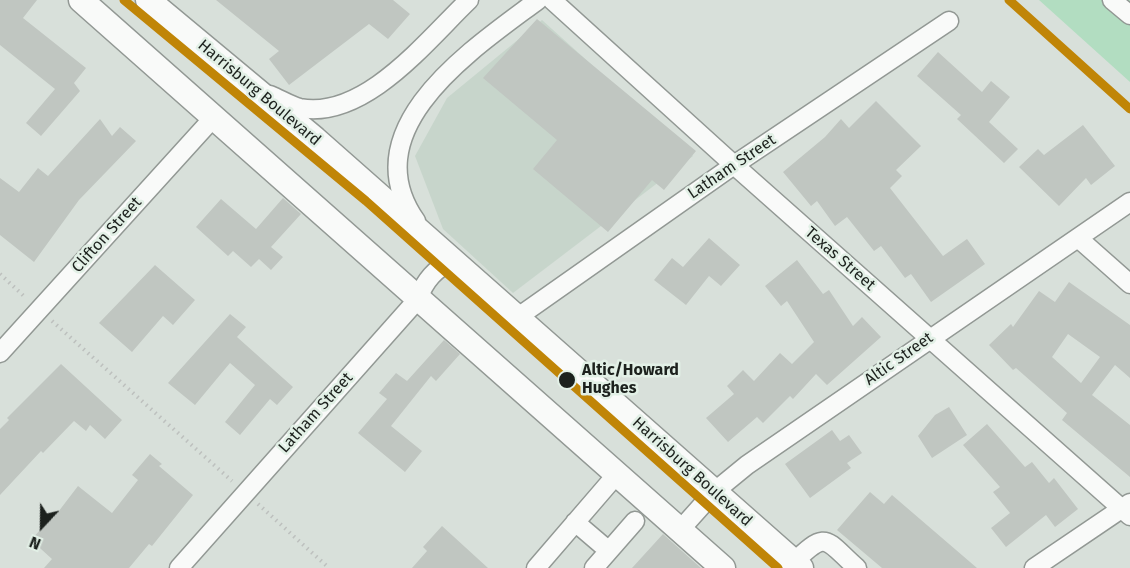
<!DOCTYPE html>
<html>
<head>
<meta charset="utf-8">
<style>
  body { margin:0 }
  #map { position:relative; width:1130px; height:568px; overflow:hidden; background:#d8e0da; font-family:"Fira Sans",sans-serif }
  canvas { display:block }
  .north { position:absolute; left:12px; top:496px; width:60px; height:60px; -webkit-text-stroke:4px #e2f0e6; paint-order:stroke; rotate:202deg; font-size:16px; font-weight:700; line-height:24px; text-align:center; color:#1c211d }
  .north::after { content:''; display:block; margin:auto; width:21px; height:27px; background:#1c211d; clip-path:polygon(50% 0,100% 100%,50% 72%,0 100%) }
</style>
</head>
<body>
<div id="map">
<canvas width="1130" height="568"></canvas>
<div class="north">N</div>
</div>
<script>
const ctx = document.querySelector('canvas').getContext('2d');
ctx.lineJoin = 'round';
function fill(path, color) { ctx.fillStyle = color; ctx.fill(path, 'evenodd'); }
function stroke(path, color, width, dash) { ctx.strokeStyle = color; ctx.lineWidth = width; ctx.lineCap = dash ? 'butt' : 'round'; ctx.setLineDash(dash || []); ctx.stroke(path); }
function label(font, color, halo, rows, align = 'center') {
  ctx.font = font + ' "Fira Sans",sans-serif'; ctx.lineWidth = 5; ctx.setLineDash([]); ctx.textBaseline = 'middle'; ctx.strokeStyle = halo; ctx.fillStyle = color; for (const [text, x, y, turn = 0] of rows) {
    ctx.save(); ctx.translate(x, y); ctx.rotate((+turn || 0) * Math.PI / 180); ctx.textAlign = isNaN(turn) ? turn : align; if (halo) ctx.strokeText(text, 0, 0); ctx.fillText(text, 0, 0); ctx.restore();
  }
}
fill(new Path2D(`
  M542,20L693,156L513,293L443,229L415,156L447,98Z`), '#c7d5cb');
fill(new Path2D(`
  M1039,0H1130V82Z`), '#b2ddc1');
fill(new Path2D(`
  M0,0H37L23,18L86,68L74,83L80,91L41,136L26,123L55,89L0,45Z
  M216,0H393L410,14L388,39L369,24L289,85L269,59L279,51Z
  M537,19L696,151L664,190L652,180L608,232L533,169L557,140L483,78Z
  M938,52L982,92L991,81L1010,97L989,122L1018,149L1004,163L957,119L961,115L917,76Z
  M876,101L921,146L896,170L902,176L890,188L943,256L967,239L985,264L931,302L911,274L905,278L881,246L874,251L847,217L835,226L817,201L811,206L783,172L825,137L841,119L849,128Z
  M100,119L112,136L120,127L136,141L79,200L34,262L0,235V178L19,192L38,168L48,176Z
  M1083,125L1115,166L1091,185L1086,178L1059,206L1019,167L1038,149L1044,155Z
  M283,198L301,214L271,247L283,257L271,270L259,259L251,267L233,251L228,256L196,227L221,199L256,229Z
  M709,238L740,265L721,286L709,276L686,305L654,280L672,258L683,267Z
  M797,260L823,294L829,290L853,326L862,317L881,337L827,385L816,374L793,399L790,396L763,423L757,417L728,442L706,418L734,394L727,386L743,370L754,381L780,353L792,364L814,342L787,301L781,306L765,286Z
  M155,265L195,300L173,325L163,316L132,352L99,323Z
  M1069,282L1130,325V378L1115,365L1092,395L1130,425V477L1062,420L1067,413L1016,368L1013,370L989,345L1011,324L1013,327L1039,291L1055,302ZM1068,334L1100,357L1081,383L1052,357Z
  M230,314L246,327L237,337L293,387L277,405L270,399L240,435L225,422L255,385L230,363L195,405L168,383Z
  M444,340L460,354L436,381L431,376L391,426L422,451L405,472L358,433L387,399L379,393L396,373L407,381Z
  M61,364L122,420L105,439L90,425L86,431L74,421L43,453L41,451L0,495V429L9,420L7,418Z
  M949,407L967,435L932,458L918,436L935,415Z
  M987,424L1025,467L1032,462L1049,483L1054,478L1078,509L1055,527L1046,515L1006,547L991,528L1010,513L993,492L1000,487L963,445Z
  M832,430L840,441L849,435L862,453L847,463L851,468L810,498L785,464Z
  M150,454L162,464L159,466L193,495L152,546L149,544L129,568H44L52,559L31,540L51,518L52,520L78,486L112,513L138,480L132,475Z
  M870,492L884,504L892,495L977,568H882L837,530Z
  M442,526L488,568H412L427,551L423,547Z
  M663,534L701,568H632Z`), '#c0c6c1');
const minor = new Path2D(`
  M552,0L734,165L1130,516
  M1112,0L1130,15
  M270,95C280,99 291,106 300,108C365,120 427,40 469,0
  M416,221C351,128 474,48 538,0
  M1078,238L1130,284
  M518,317L734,165L949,21
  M0,353L214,117
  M575,522L609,551
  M680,530L714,492L747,465L1130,202
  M794,562C828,529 825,540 857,568
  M179,568L418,299C425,280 435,269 453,260
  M536,568L617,474
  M594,568L635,521
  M1034,568L1130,503`);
const major = new Path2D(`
  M81,0L723,568
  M148,0L315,139L801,568`);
stroke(minor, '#929894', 21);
stroke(major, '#929894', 27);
stroke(new Path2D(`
  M0,274L26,298
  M52,321L232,481
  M258,504L329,568`), '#bdc0be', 4, [1.5, 4.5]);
stroke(minor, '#f9faf9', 18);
stroke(major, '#f9faf9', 24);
stroke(new Path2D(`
  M1009,0L1130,109`), '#cbcdcc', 4.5, [8, 8]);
stroke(new Path2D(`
  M124,0L366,201L778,568
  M1009,0L1130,109`), '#c08507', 9);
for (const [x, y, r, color] of [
  [567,380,9,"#1c211d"]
]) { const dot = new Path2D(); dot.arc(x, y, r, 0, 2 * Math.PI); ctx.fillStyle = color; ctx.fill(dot); stroke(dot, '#e2f0e6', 2); }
label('16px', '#1c211d', '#e2f0e6', [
  ["Harrisburg Boulevard",259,93,40],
  ["Latham Street",732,167,-34],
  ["Clifton Street",107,235,-48],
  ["Texas Street",840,259,41],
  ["Altic Street",899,359,-35],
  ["Latham Street",316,413,-48],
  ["Harrisburg Boulevard",692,472,42]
]);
label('bold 16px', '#1c211d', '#e2f0e6', [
  ["Altic/Howard",582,371],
  ["Hughes",582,389]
], 'left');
</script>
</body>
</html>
